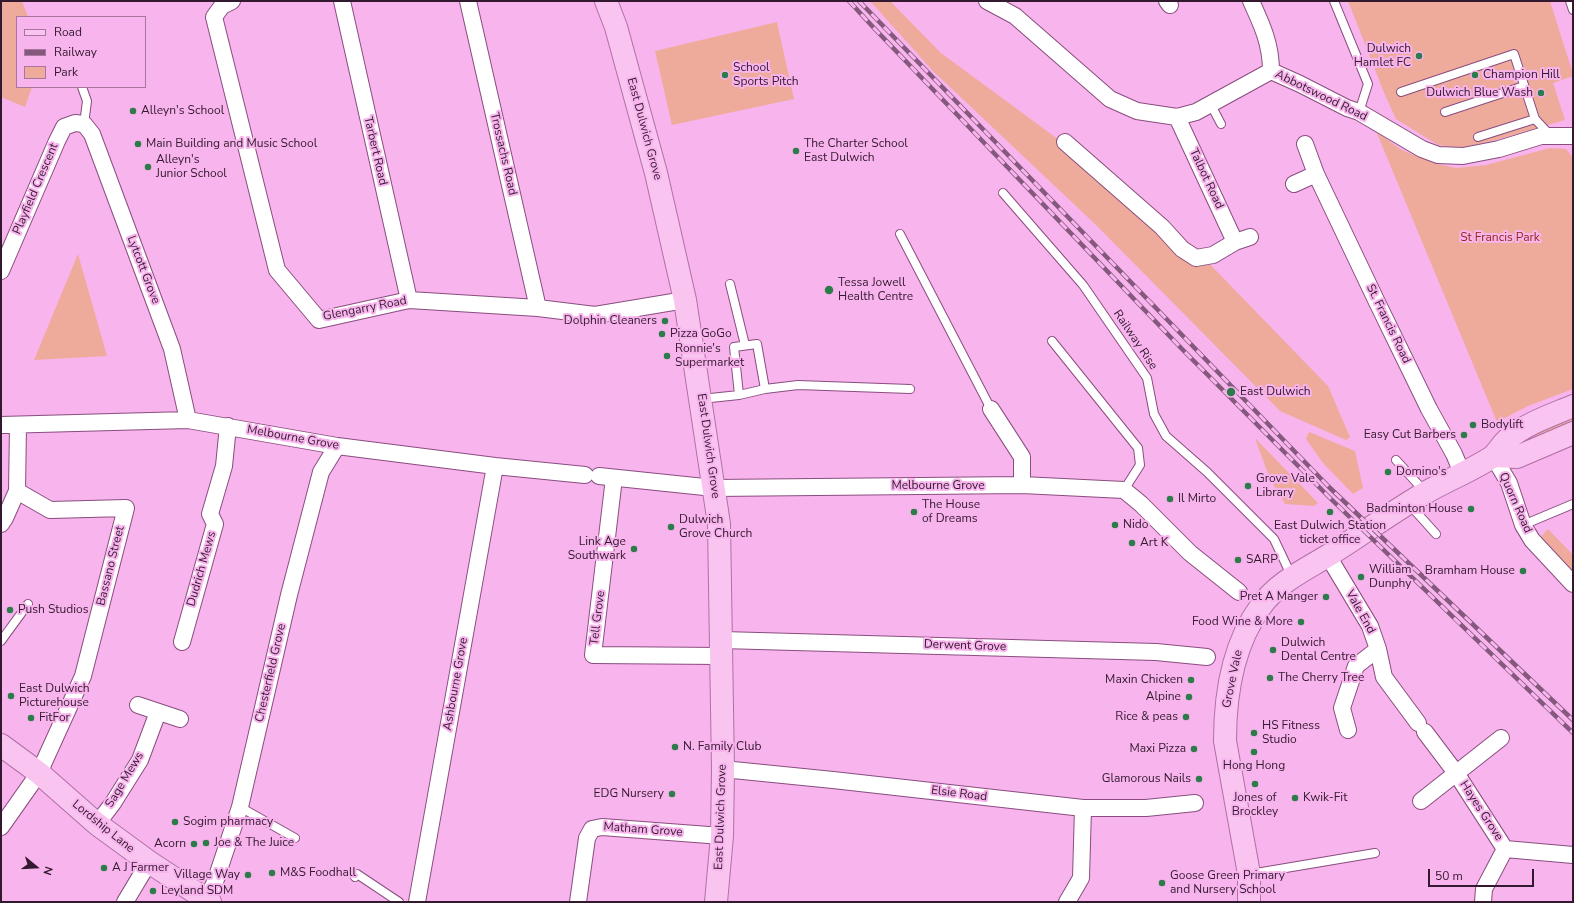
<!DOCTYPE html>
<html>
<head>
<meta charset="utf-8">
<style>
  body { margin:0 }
  #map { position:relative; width:1574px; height:903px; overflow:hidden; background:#f8b4ec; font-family:"Nunito Sans",sans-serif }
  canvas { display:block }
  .frame { position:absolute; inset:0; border:2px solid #33192f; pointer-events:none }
  .legend { position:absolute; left:16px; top:16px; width:130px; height:72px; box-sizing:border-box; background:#f8b4ec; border:1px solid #a976a0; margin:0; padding:5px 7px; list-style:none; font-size:12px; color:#33192f }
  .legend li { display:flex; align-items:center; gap:8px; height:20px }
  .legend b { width:20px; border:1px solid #a976a0 }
  .north { position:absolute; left:16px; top:847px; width:40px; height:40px; -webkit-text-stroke:3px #f8b4ec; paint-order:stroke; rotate:108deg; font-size:11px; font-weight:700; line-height:16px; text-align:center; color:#33192f }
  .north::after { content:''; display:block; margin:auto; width:14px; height:18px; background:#33192f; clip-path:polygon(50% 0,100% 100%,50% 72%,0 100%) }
  .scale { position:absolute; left:1428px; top:869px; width:106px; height:18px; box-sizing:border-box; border:2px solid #33192f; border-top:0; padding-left:5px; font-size:12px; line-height:14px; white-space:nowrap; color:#33192f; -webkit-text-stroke:3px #f8b4ec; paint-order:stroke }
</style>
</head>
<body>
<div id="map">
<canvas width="1574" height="903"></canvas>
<div class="frame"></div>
<ul class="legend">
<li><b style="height:5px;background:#f9c5f0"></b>Road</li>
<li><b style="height:5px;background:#84597d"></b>Railway</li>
<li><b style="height:11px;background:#eeab9c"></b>Park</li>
</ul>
<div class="north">N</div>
<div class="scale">50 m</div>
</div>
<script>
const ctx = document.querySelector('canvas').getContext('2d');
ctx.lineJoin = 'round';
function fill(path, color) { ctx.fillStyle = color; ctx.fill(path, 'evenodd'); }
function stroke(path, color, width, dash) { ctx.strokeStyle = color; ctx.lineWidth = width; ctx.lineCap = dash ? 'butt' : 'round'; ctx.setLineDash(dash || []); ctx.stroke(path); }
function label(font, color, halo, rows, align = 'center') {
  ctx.font = font + ' "Nunito Sans",sans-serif'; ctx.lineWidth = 4; ctx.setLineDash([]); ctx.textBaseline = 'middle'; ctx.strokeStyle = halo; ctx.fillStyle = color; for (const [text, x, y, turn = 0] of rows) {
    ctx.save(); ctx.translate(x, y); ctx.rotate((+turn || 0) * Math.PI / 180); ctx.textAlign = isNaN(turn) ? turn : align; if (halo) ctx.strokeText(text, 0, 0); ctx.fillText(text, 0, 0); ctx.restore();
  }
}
fill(new Path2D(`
  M1,1H22L28,17H17V87H32L25,107L1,97Z
  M873,1H890L941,53L1165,218L1328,386L1350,437L1346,440L1280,411L1096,225L933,71L871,2Z
  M1348,1H1550L1573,74V76L1553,83L1565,120L1496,140L1460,148L1438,145L1396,119L1385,95Z
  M777,22L794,99L672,125L655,51Z
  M1376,131L1400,149L1433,163L1456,168L1486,165L1550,148L1566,149L1571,155L1573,160V389L1528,406L1497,422Z
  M78,254L107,356L34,360Z
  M1573,416V424L1518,449L1516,443Z
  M1309,432L1355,451L1363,488L1353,494L1323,463L1306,439Z
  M1256,439L1318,503L1314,506L1285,504L1270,479L1256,441Z
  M1548,529L1573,555V571L1541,537Z`), '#eeab9c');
const service = new Path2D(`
  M1334,1L1368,84L1359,112
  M1570,1L1573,10
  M82,87L87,101L84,124
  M1401,92L1514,54L1535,119L1550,135
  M1211,105L1221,124
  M1445,112L1524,86
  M1478,137L1535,119
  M1003,193L1083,285L1147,378L1154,414L1166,436L1207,472L1274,539L1292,577
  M900,234L991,409
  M730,284L745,345
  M1052,341L1138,448L1140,465L1124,490
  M765,389L757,344L734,347L739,395L765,389L798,385L910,389
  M701,399L739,395
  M1396,460L1425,492
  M1409,504L1436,534
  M1523,525L1573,504
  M1,641L28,604
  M240,807L295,838
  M1250,874L1375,853
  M355,877L357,874L399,902`);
const minor = new Path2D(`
  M232,1L222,6L214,17L277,270L319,320L409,300L538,308L595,315L685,300
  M342,1L409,300
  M468,1L538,308
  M987,1L1015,16L1110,99L1137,111L1177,117L1196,112L1271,71
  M1167,1L1170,5
  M1251,1C1262,25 1271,44 1271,71
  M1271,71L1300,84L1347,108L1359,112L1422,149L1438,155L1463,156L1499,149L1541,136H1573
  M1177,117L1235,242
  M1065,142L1162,227L1182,249L1196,258L1213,255L1235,242L1250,237
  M1305,144L1316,174L1375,298L1429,409L1454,454L1462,473
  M1294,184L1316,174
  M1,271L57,141L64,127L75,123L84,124L92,134L172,349L188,420
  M991,409L1022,457V485
  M1,425L188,420L337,446L495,466L585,475
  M1493,456L1509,483L1523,525L1532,540L1573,584
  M599,476L714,488L1022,485L1124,490L1141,504L1190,553L1239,592
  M614,478L593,655L721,656
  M1,524L5,518L17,491L18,425
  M1328,556L1370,626L1378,649L1356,666L1342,708L1348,730
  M722,640L1156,652L1207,657
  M182,642L215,524L210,514L224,466L228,426
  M1378,649L1384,677L1418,723
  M138,705L180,719
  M1425,732L1456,773L1505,849L1573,855
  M723,769L833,780L1083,808H1146L1195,803
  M1421,801L1501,738
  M97,824L113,803L140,760L158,712
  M1,827L39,773L83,676L126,508L50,510L17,491
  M206,900L215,882L240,807L289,595L321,472L337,446
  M125,902L149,862
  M417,902L495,466
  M578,902L587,838L592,829L602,827L722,836
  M1067,902L1081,878L1083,808
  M1483,902L1484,889L1505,849`);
const primary = new Path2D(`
  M606,1L616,27L656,173L685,300L719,524L723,769L722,836L716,902
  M1493,456L1517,457L1573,433
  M1,745L39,773L97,824L149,862L210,902
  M1249,902V874L1225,741C1225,695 1233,644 1261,606C1278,582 1305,570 1329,555C1361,535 1392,512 1425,493C1447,480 1471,471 1492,457C1498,452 1502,444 1508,439C1525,424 1552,415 1573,406`);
stroke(service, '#894d7f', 10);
stroke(minor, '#894d7f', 18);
stroke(primary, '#b16fa6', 24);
stroke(service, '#fff', 8);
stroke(minor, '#fff', 16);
stroke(primary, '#f9c5f0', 22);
const rail = new Path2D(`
  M849,1L873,27L1181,348L1331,499L1573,733
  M859,1L1329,487L1573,720`);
stroke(rail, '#84597d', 4.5);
stroke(rail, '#f8b4ec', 3, [9]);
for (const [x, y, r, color] of [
  [1419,56,4,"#2d7b4a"],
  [725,75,4,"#2d7b4a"],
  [1475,75,4,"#2d7b4a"],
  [1541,93,4,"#2d7b4a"],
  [133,111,4,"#2d7b4a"],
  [138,144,4,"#2d7b4a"],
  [796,151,4,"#2d7b4a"],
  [148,167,4,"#2d7b4a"],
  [829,290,5,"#2d7b4a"],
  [665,321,4,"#2d7b4a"],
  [662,334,4,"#2d7b4a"],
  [667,356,4,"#2d7b4a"],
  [1231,392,5,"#2d7b4a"],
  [1473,425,4,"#2d7b4a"],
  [1464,435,4,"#2d7b4a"],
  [1388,472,4,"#2d7b4a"],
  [1248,486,4,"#2d7b4a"],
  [1170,499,4,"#2d7b4a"],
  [1471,509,4,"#2d7b4a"],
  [914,512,4,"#2d7b4a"],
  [1330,512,4,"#2d7b4a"],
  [1115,525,4,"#2d7b4a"],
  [671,527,4,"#2d7b4a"],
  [1132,543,4,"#2d7b4a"],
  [634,549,4,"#2d7b4a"],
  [1238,560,4,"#2d7b4a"],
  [1523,571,4,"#2d7b4a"],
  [1361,577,4,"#2d7b4a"],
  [1326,597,4,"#2d7b4a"],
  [10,610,4,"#2d7b4a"],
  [1301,622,4,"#2d7b4a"],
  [1273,650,4,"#2d7b4a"],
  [1270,678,4,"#2d7b4a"],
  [1191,680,4,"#2d7b4a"],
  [11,696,4,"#2d7b4a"],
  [1189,697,4,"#2d7b4a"],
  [1186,717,4,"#2d7b4a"],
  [31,718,4,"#2d7b4a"],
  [1254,733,4,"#2d7b4a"],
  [675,747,4,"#2d7b4a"],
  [1194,749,4,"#2d7b4a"],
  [1254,752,4,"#2d7b4a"],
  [1199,779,4,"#2d7b4a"],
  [1255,784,4,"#2d7b4a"],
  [672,794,4,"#2d7b4a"],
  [1295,798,4,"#2d7b4a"],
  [175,822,4,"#2d7b4a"],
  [206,843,4,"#2d7b4a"],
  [194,844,4,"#2d7b4a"],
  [104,868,4,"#2d7b4a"],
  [272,873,4,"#2d7b4a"],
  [248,875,4,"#2d7b4a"],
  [1162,883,4,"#2d7b4a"],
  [153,891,4,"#2d7b4a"]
]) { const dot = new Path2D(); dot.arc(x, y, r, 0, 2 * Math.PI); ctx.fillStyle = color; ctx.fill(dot); stroke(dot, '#f8b4ec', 1.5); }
label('12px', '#33192f', '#f8b4ec', [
  ["Dulwich",1411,49,"right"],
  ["Hamlet FC",1411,63,"right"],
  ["School",733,68],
  ["Sports Pitch",733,82],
  ["Champion Hill",1483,75],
  ["Dulwich Blue Wash",1533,93,"right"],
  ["Alleyn's School",141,111],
  ["Main Building and Music School",146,144],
  ["The Charter School",804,144],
  ["East Dulwich",804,158],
  ["Alleyn's",156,160],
  ["Junior School",156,174],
  ["Tessa Jowell",838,283],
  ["Health Centre",838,297],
  ["Dolphin Cleaners",657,321,"right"],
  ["Pizza GoGo",670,334],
  ["Ronnie's",675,349],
  ["Supermarket",675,363],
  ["East Dulwich",1240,392],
  ["Bodylift",1481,425],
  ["Easy Cut Barbers",1456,435,"right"],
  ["Domino's",1396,472],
  ["Grove Vale",1256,479],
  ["Library",1256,493],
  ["Il Mirto",1178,499],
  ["The House",922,505],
  ["of Dreams",922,519],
  ["Badminton House",1463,509,"right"],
  ["Dulwich",679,520],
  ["Grove Church",679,534],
  ["Nido",1123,525],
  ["East Dulwich Station",1330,526,"center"],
  ["ticket office",1330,540,"center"],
  ["Link Age",626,542,"right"],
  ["Southwark",626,556,"right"],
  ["Art K",1140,543],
  ["SARP",1246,560],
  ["William",1369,570],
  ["Dunphy",1369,584],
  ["Bramham House",1515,571,"right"],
  ["Pret A Manger",1318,597,"right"],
  ["Push Studios",18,610],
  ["Food Wine & More",1293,622,"right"],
  ["Dulwich",1281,643],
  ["Dental Centre",1281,657],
  ["The Cherry Tree",1278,678],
  ["Maxin Chicken",1183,680,"right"],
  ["East Dulwich",19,689],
  ["Picturehouse",19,703],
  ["Alpine",1181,697,"right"],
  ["Rice & peas",1178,717,"right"],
  ["FitFor",39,718],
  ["HS Fitness",1262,726],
  ["Studio",1262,740],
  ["N. Family Club",683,747],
  ["Maxi Pizza",1186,749,"right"],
  ["Hong Hong",1254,766,"center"],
  ["Glamorous Nails",1191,779,"right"],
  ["EDG Nursery",664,794,"right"],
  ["Jones of",1255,798,"center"],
  ["Brockley",1255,812,"center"],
  ["Kwik-Fit",1303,798],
  ["Sogim pharmacy",183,822],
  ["Joe & The Juice",214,843],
  ["Acorn",186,844,"right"],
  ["A J Farmer",112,868],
  ["M&S Foodhall",280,873],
  ["Village Way",240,875,"right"],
  ["Goose Green Primary",1170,876],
  ["and Nursery School",1170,890],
  ["Leyland SDM",161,891]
], 'left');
label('12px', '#33192f', '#f8b4ec', [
  ["Abbotswood Road",1321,96,26],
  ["East Dulwich Grove",644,129,75],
  ["Tarbert Road",375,151,77],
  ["Trossachs Road",503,154,77],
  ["Talbot Road",1206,179,65],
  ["Playfield Crescent",36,189,-67],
  ["Lytcott Grove",143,270,69],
  ["Glengarry Road",365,309,-11],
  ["St. Francis Road",1388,324,64],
  ["Railway Rise",1135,340,56],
  ["Melbourne Grove",293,438,10],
  ["East Dulwich Grove",708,446,82],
  ["Melbourne Grove",938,486],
  ["Quorn Road",1515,503,66],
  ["Bassano Street",111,566,-76],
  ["Dudrich Mews",202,569,-74],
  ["Vale End",1360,612,61],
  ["Tell Grove",598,618,-83],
  ["Derwent Grove",965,646,2],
  ["Chesterfield Grove",271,673,-77],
  ["Grove Vale",1233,679,-78],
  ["Ashbourne Grove",456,684,-80],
  ["Sage Mews",125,780,-59],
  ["Elsie Road",959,794,7],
  ["Hayes Grove",1481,811,57],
  ["East Dulwich Grove",721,817,-88],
  ["Lordship Lane",103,827,39],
  ["Matham Grove",643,830,4]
]);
label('12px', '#942913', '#f8b4ec', [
  ["St Francis Park",1500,238]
]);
</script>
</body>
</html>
